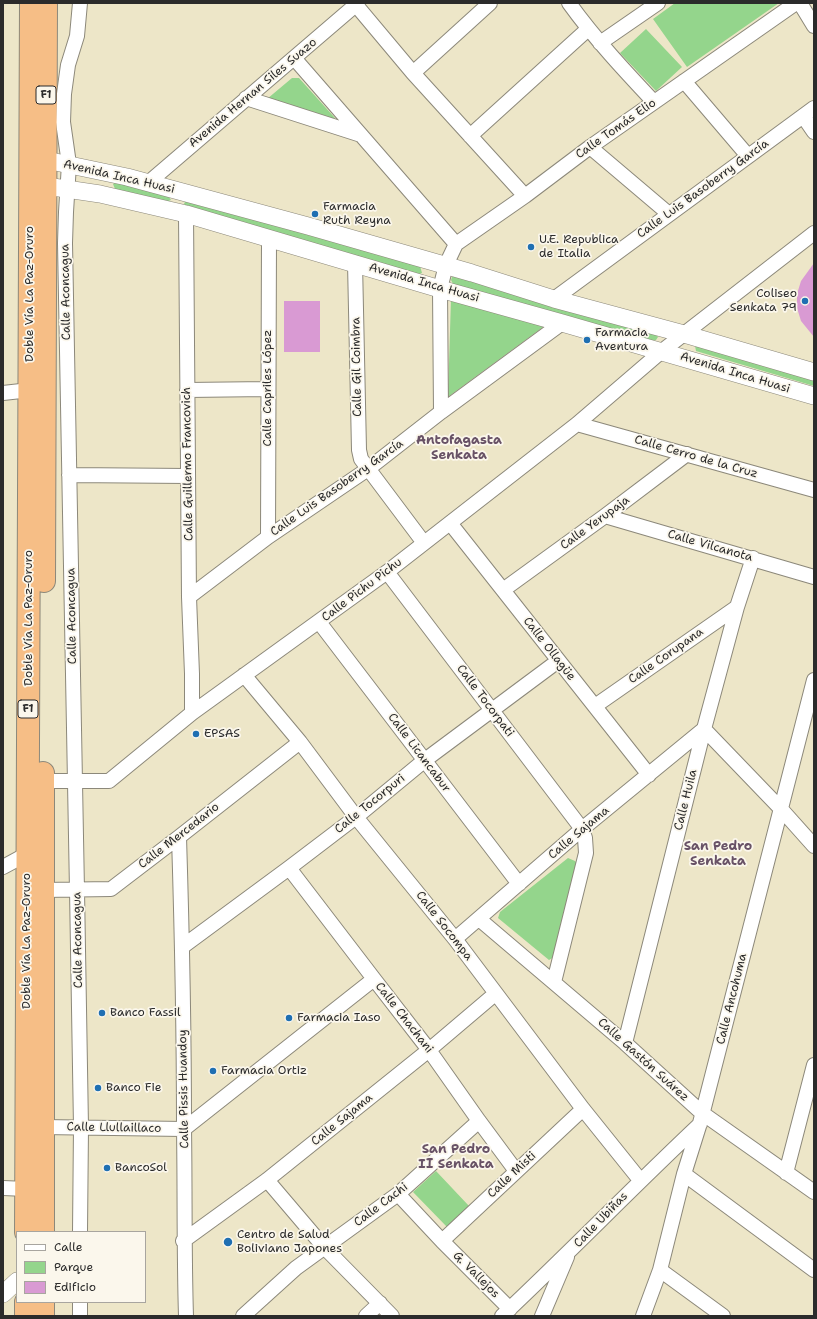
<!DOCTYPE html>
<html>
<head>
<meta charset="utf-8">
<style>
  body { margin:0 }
  #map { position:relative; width:817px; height:1319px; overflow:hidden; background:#ede6c8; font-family:"Shantell Sans",sans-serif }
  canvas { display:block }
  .frame { position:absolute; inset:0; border:4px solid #2b2b2b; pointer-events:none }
  .legend { position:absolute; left:16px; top:1231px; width:130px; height:72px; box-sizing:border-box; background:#fbf7ec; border:1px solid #a8a59f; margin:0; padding:5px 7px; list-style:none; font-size:12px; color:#2b2b2b }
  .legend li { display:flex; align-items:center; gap:8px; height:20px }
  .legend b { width:20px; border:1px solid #a8a59f }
</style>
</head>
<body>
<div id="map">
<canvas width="817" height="1319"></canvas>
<div class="frame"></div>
<ul class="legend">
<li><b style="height:5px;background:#fff"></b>Calle</li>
<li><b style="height:11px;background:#94d58c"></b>Parque</li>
<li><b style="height:11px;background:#d99ad3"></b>Edificio</li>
</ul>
</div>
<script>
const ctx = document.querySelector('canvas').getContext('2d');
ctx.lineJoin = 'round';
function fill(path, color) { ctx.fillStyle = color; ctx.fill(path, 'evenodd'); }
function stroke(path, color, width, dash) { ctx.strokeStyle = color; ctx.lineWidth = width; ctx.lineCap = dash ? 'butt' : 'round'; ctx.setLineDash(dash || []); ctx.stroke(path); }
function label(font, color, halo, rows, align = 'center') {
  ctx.font = font + ' "Shantell Sans",sans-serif'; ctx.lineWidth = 3.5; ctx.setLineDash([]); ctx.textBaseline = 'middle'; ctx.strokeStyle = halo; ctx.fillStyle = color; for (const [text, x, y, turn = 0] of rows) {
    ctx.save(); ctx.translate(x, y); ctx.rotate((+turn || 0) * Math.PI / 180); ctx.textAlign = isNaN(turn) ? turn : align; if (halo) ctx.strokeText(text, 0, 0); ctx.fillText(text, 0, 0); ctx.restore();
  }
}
fill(new Path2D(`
  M675,3H779L687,67L653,19Z
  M646,29L682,67L656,91L620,53Z
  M292,78H299L335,118L333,122L267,99Z
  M118,181L167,194L171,200L166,202L115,189L113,184Z
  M188,200L420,266L422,273L416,275L186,208L184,203Z
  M455,276L655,333L658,337L656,340L653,341L453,284L451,280L452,277Z
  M451,298L546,325L448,397Z
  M699,344L814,376V386L696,351L695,346Z
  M568,858L575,861L578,865L554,957L549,960L498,918L500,912Z
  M436,1171L469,1206L447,1227L413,1192Z`), '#94d58c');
fill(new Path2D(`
  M814,263V337L801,321L797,308V294L801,281Z
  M284,301H320V352H284Z`), '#d99ad3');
const minor = new Path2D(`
  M569,3C595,39 624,70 654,102
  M800,3L814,26
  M356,5L413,73L525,196
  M600,43L658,3
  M294,58L456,244
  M413,73L490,3
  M684,81L748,156
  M246,98L361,135
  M803,116L814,132
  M470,136L588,29
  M590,147L669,214
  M148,183L358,3
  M186,214L189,597L192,674V713
  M355,263L359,450L361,459L424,543
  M554,299L814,108
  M187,390L268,389
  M3,393L30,390
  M441,412L440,289L446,265L456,244L525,196L590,147L796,3
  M577,424L814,490
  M69,475L188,476
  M605,516L814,577
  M450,523L649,775
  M268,537L269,239
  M387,572L582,829L585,838L586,853L554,982
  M503,590L605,516L687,454
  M189,597L268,537L368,469L441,412L562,323
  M319,622L519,884
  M244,675L300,742L356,817L455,939L583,1109L640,1180
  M595,706L737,607
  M43,781H109L192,713L387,572L577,424L662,351L814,233
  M179,837C182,934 184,1031 184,1128C185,1191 184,1253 186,1316
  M3,867L27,854
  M289,868L374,979L429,1050L479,1121L516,1171
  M43,890L111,889L179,837L300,742
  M479,919L625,1043L702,1113L814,1192
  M455,939L582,829L704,729L781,809L814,846
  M182,947L289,868L356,817L425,760L558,661
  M625,1043L704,729L737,607L753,558
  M42,1127L184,1129L374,979
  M786,1173L814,1065
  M684,1174L814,1270
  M267,1180L324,1247L392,1316
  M3,1188L26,1189
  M398,1194L442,1241L510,1309
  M80,1232L81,1127L77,890L65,243L66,212L69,164L63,122L64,94L68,65L77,36L80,3
  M183,1241L267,1180L429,1050L495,994
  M442,1241L583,1109
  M660,1270L723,1316
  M80,1316V1302
  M243,1316L296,1268L398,1194L479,1121
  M366,1316L380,1303
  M502,1316C569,1253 633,1187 700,1124
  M542,1316L567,1257
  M643,1316L660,1270L684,1174L700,1123L814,680`);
const tertiary = new Path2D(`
  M46,160L127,177L308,226L472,273L554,299L684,334L814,372
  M33,186H46L100,194L186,214L440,289L562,323L814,396
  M3,1294L17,1281`);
const trunk = new Path2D(`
  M44,581L46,3
  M26,1232L31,3
  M43,1232V773
  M43,1302V1316
  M26,1316V1302`);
stroke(minor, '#8c887a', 16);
stroke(tertiary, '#8c887a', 18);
stroke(trunk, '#8c887a', 24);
stroke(minor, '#fff', 14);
stroke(tertiary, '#fff', 17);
stroke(trunk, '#f6be86', 22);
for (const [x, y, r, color] of [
  [315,214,4,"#1f6fb2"],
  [531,247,4,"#1f6fb2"],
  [805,301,4,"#1f6fb2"],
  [587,340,4,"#1f6fb2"],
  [196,734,4,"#1f6fb2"],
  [102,1013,4,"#1f6fb2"],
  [289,1018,4,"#1f6fb2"],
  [213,1071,4,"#1f6fb2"],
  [98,1088,4,"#1f6fb2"],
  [107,1168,4,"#1f6fb2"],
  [228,1242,5,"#1f6fb2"]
]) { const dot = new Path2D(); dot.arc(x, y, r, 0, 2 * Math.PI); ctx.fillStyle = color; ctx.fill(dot); stroke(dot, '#fbf7ec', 1.5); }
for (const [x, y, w] of [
  [46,95,20],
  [28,709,20]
]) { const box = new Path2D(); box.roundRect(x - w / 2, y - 9, w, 18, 3); ctx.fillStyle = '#fbf7ec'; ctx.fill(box); stroke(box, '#2b2b2b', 1); }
label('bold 11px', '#2b2b2b', null, [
  ["F1",46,95],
  ["F1",28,709]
]);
label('12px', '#2b2b2b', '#fbf7ec', [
  ["Avenida Hernan Siles Suazo",253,93,-40],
  ["Calle Tomás Elio",616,129,-35],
  ["Avenida Inca Huasi",119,177,13],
  ["Calle Luis Basoberry García",703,189,-36],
  ["Avenida Inca Huasi",424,283,16],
  ["Calle Aconcagua",66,292,-91],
  ["Doble Vía La Paz-Oruro",30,294,-90],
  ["Calle Gil Coimbra",357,367,-91],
  ["Avenida Inca Huasi",735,373,17],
  ["Calle Capriles López",268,388,-90],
  ["Calle Cerro de la Cruz",696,457,16],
  ["Calle Guillermo Francovich",188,464,-91],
  ["Calle Luis Basoberry García",337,488,-35],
  ["Calle Yerupaja",595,523,-36],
  ["Calle Vilcanota",710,546,16],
  ["Calle Pichu Pichu",362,590,-37],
  ["Calle Aconcagua",72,616,-91],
  ["Doble Vía La Paz-Oruro",29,618,-90],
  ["Calle Ollagüe",549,649,52],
  ["Calle Corupana",666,656,-35],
  ["Calle Tocorpati",485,701,53],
  ["Calle Licancabur",419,753,53],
  ["Calle Huila",686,800,-76],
  ["Calle Tocorpuri",370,804,-39],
  ["Calle Sajama",579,833,-40],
  ["Calle Mercedario",179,836,-38],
  ["Calle Socompa",444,926,52],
  ["Calle Aconcagua",78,940,-91],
  ["Doble Vía La Paz-Oruro",27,941,-90],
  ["Calle Ancohuma",732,999,-76],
  ["Calle Chachani",404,1018,52],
  ["Calle Gastón Suárez",643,1060,42],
  ["Calle Pissis Huandoy",184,1089,-91],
  ["Calle Sajama",342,1120,-39],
  ["Calle Llullaillaco",114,1128,1],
  ["Calle Misti",512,1175,-43],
  ["Calle Cachi",381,1205,-37],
  ["Calle Ubiñas",601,1220,-46],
  ["G. Vallejos",476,1275,45]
]);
label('12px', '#2b2b2b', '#fbf7ec', [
  ["Farmacia",323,207],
  ["Ruth Reyna",323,221],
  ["U.E. Republica",539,240],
  ["de Italia",539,254],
  ["Coliseo",797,294,"right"],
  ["Senkata 79",797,308,"right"],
  ["Farmacia",595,333],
  ["Aventura",595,347],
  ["EPSAS",204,734],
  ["Banco Fassil",110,1013],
  ["Farmacia Iaso",297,1018],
  ["Farmacia Ortiz",221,1071],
  ["Banco Fie",106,1088],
  ["BancoSol",115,1168],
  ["Centro de Salud",237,1235],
  ["Boliviano Japones",237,1249]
], 'left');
label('bold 13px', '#685266', '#fbf7ec', [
  ["Antofagasta",459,441],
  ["Senkata",459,456],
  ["San Pedro",718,847],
  ["Senkata",718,862],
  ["San Pedro",456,1150],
  ["II Senkata",456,1165]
]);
</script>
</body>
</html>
